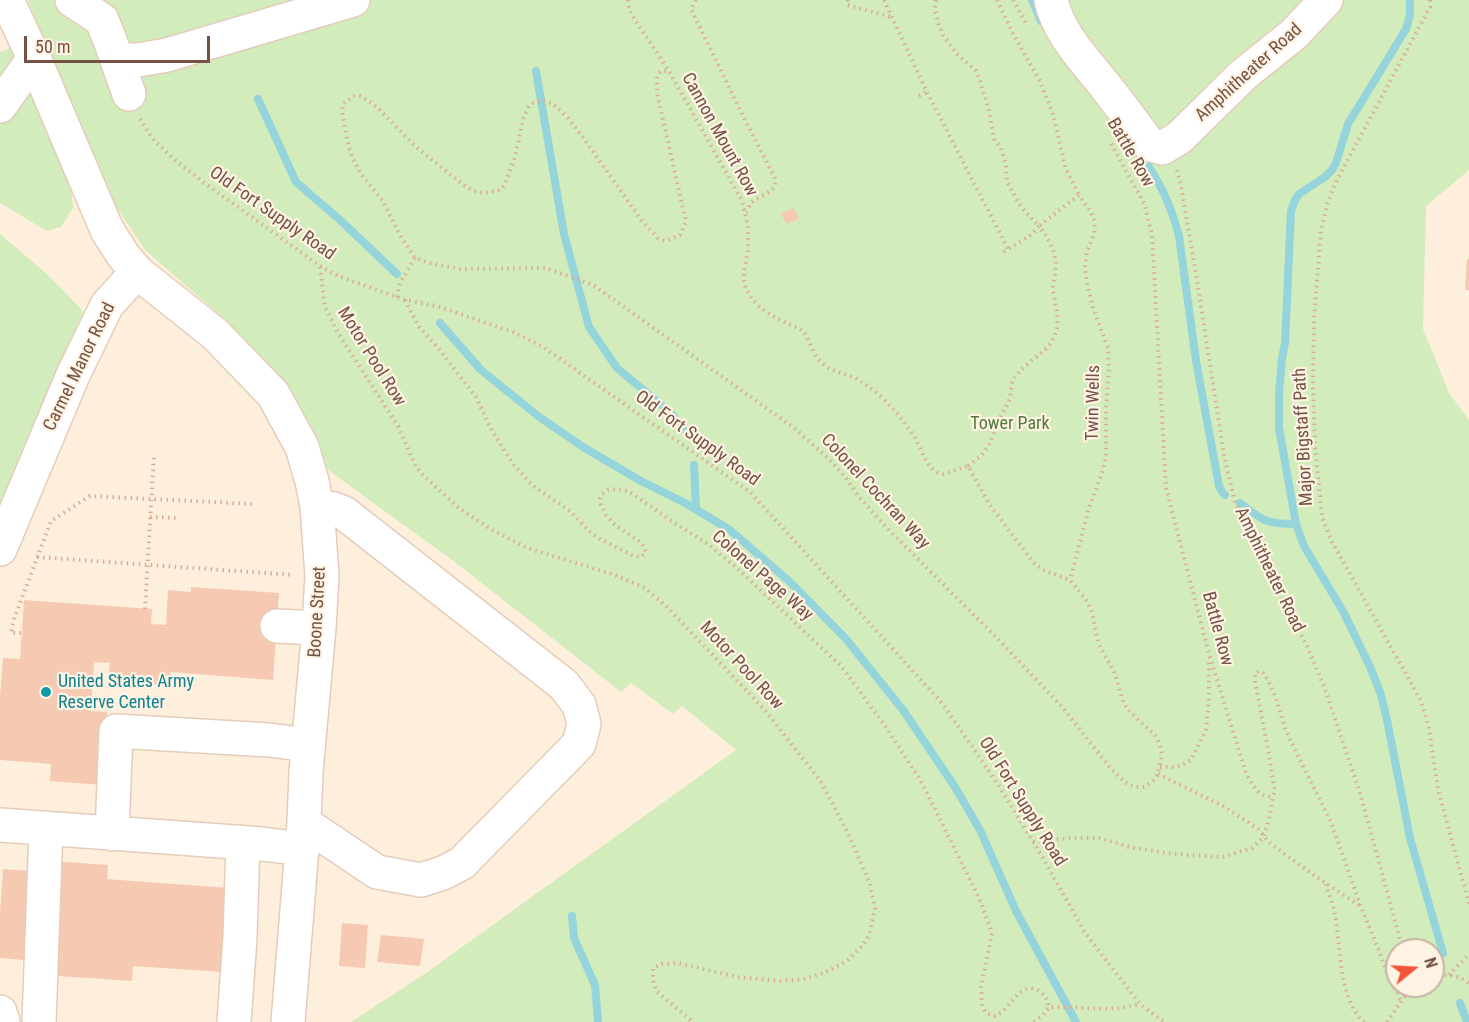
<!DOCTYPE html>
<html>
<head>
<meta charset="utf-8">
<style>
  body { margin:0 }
  #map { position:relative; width:1469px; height:1022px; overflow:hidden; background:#feefdc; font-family:"Roboto Condensed",sans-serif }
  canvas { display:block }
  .north { position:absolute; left:1385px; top:938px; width:60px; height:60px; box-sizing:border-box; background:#fff3e4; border:2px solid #c7b3a4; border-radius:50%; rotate:72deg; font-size:16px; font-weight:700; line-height:24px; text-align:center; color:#745244 }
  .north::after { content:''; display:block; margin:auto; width:21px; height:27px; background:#f35537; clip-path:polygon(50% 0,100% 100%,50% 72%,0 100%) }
  .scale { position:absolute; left:24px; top:36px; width:186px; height:27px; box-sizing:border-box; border:3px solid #745244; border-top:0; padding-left:8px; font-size:18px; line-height:21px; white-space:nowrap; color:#745244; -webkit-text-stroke:4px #fff3e4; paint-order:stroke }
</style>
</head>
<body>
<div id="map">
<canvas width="1469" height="1022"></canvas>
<div class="north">N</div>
<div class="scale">50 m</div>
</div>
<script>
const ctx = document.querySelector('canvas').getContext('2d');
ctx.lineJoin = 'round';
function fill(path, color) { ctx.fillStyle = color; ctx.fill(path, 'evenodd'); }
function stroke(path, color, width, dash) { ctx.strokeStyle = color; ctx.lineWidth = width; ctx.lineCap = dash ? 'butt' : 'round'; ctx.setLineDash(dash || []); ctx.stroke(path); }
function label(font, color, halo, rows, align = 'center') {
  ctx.font = font + ' "Roboto Condensed",sans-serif'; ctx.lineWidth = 4.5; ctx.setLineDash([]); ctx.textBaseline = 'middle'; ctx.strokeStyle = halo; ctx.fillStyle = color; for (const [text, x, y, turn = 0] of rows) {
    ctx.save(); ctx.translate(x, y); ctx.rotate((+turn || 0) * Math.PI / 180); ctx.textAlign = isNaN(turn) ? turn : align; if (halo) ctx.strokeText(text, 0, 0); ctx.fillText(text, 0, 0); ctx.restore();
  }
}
fill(new Path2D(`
  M28,0H1469V170L1426,206L1423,329L1449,393L1469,420V1022H351L426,973L736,750L682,706L673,714L631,683L621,692L456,563L324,467L313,429L288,389L214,310L146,251L116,207L61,85ZM1397,950H1433V986H1397Z
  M12,47L70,177L73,208L61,227L47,231L0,203V52Z
  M0,234L49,276L83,311L0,523Z`), '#d2ecbb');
stroke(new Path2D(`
  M1032,0L1041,21
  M1410,0V15L1406,29L1348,124L1336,163L1332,170L1325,177L1299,194L1295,200L1291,211L1285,343L1282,359L1279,394V428L1296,524L1304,546L1344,613L1371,669L1381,695L1387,720L1410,838L1443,953
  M536,71L564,234L589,327L617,368L672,414L683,429
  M258,99L296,182L340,220L397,274
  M1139,153C1160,181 1170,203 1179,236L1196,361L1219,486L1222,492L1225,495
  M440,323L481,370L538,416L583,447L639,480L687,504L730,530L790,582L846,639L903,710L955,787L980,830L1016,911L1076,1022
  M694,465L696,509
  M1240,503C1263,521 1266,524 1296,524
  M572,916L574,938L595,985L598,1022
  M1460,1003L1467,1022`), '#96d4db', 8);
fill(new Path2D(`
  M793,208L799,218L787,224L781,214Z
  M1467,259H1469V290H1465Z
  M191,587L279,593L273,680L170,672V686L108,681L110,663L94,662L91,711L107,712L102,785L50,781L51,764L0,760V697L3,658L20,659L24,600L152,609L151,624L166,625L168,590L191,592Z
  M51,861L108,865L107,879L229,888L223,972L133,966L132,981L43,975Z
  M3,869L31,871L24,960L0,958V914Z
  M342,923L368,925L365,968L339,966Z
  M381,935L424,939L420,966L377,962Z`), '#f5c9b2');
const minor = new Path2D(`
  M7,0L34,58L107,230L123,255L137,272L215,334L273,394L302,447L312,481L317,506L322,576L319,628L306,772L304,823L288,1022
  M72,0L102,20L111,43L129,94
  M1051,0C1059,35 1085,60 1106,87C1121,106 1135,125 1149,144L1162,148L1179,138L1243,75L1294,34L1326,0
  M117,60H138L167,55L353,0
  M0,106L34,58
  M0,549L73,375L107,305L137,272
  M277,626L319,628
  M304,823L377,872L421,880L443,873L462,863L579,744L584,724L579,705L564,685L344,513L334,509L317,506
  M0,825L262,844L302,849
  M112,834L116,731L269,740L308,745
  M0,1012L3,1022
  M39,1022L46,828
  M234,1022L240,938L243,843`);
stroke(minor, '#e4ccbb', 36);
stroke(new Path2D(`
  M628,0L629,9L633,17L669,71L741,199C746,214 749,228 748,244C748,264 737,278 751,297C759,309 775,318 788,324C792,326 797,327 800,329C810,335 811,354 822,363C831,372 844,373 855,378C871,386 893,407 903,421C907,427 913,433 916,440C923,452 927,472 943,474L968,466L989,504L1033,562L1043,570L1070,580L1087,601L1092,612L1098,642L1101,649L1114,671L1124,704L1131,713L1155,735L1160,745L1162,754L1158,774L1152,782L1144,787H1135L1127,784L1111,769L1063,708L998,639L886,527L859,497L846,478L830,460L793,427L593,285L546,268L459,269L430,263L415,258L401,237L382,200L361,174L354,161L349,148L343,118L342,111L343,104L353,96H360L370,102L379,109L415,146L451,175L465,186L474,191L483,193L500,190L504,186L515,157L523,119L529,106L533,103L541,100L553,104L567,117L582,136L642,221L658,238L666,241L680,235L686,222L657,93V76L661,71H669
  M696,0L691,9L747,124L776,180C776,194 759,194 751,203C750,205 747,211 746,212
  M848,0L847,5L892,17
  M884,0L927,92L1008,249L1002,253
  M936,0L935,9L938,23L943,35L957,54L976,71L980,81L989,110L994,139L1001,148L1006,166L1007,182L1021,207L1039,226L1079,195L1091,212L1095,222L1094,234L1087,252L1085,267L1087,283L1093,308L1108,348L1109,367L1106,410V457L1103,470L1089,508L1070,580
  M997,0L1013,34L1040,81L1054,117L1065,167L1079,195
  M1013,0L1026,23
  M1430,0V7L1338,178L1328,201L1321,230L1314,319L1313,383L1315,446L1322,517L1331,540L1421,701L1429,728L1438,789L1469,904
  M919,96L927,92
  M140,119L152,138L174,159L203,182L320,266L338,276L405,300L437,306L513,332L543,347L750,492L942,703L997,783L1043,858L1085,933L1140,1004L1164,1022
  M1111,144L1144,203L1152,235L1166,488L1209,654L1246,773C1252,784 1259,799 1273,796L1275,792L1269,755L1255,681V673L1260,671L1263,673L1267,679L1275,695L1285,728L1294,748L1331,822L1361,907L1380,953L1385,968L1401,1001
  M1177,170L1181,186L1197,280L1224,455L1234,499L1254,545L1307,646L1325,689L1360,793L1403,950
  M320,267L325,307L338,333L398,426L416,467L425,477L460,509L494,531L527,548L615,575L645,588L667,607L764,709L821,782L847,831L870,884L875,909L869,936L862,946L847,961L824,973L804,979L781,981L737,977L678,963L662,964L653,968V980L656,991L693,1022
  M397,297L400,283L415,258
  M405,300L419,327L439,349L476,397L492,431L513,464L533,486L570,511L589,531L598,538L632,555L641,557L646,552L642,543L615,525L606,515L601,505L600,499L602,494L608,490L617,489L627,491L634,495L676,524L708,544L737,568L841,666L883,723L921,781L979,898L992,933L981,987L982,1006L986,1013L995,1016C996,1015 1002,1012 1003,1011C1013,1002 1023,981 1039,991C1045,995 1048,1000 1049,1007
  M968,466C992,449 989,442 1000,418C1004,411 1008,404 1010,397C1011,392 1011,387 1012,383C1017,368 1040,357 1050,344C1063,325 1056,311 1053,291C1052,285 1055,279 1055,273C1058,254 1050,241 1039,226L1031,235L1008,249
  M150,517L176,518
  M37,557L294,575
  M145,609L154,456
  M21,633H11L14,619L51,521L90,496L254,504
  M1160,767H1177L1191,760L1206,730L1209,698V660
  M1158,774L1223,806L1258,829L1271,844L1315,876L1360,906
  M1033,842L1072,838H1100L1129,847L1173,854L1223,857L1252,848L1260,841L1264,836L1270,815L1273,796
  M1326,884C1329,894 1333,905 1335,915C1341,948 1338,998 1364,1022
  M1449,975L1469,954
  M1433,978C1447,973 1457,975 1469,983
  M1034,1022L1043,1015L1049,1007C1081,1006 1109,1013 1140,1004
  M1387,1022L1412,986`), '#d9ac96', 4, [1.5, 4.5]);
stroke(minor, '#fff', 33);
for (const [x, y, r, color] of [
  [46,692,6,"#0f9aa8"]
]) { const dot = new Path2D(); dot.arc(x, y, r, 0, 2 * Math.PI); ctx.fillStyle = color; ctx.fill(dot); stroke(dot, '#fff3e4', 2); }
label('18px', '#745244', '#fff3e4', [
  ["Amphitheater Road",1249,73,-42],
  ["Cannon Mount Row",719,135,61],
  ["Battle Row",1130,153,60],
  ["Old Fort Supply Road",272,214,35],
  ["Motor Pool Row",371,357,58],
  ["Carmel Manor Road",80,367,-64],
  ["Twin Wells",1094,403,-89],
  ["Major Bigstaff Path",1304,437,-93],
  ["Old Fort Supply Road",697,439,36],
  ["Colonel Cochran Way",875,492,47],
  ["Amphitheater Road",1269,570,64],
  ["Colonel Page Way",762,576,41],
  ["Boone Street",318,612,-87],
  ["Battle Row",1217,629,75],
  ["Motor Pool Row",741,666,47],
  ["Old Fort Supply Road",1022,802,58]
]);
label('18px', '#527b3b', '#fff3e4', [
  ["Tower Park",1010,424]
]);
label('18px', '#0d838f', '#fff3e4', [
  ["United States Army",58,682],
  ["Reserve Center",58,703]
], 'left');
</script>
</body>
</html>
